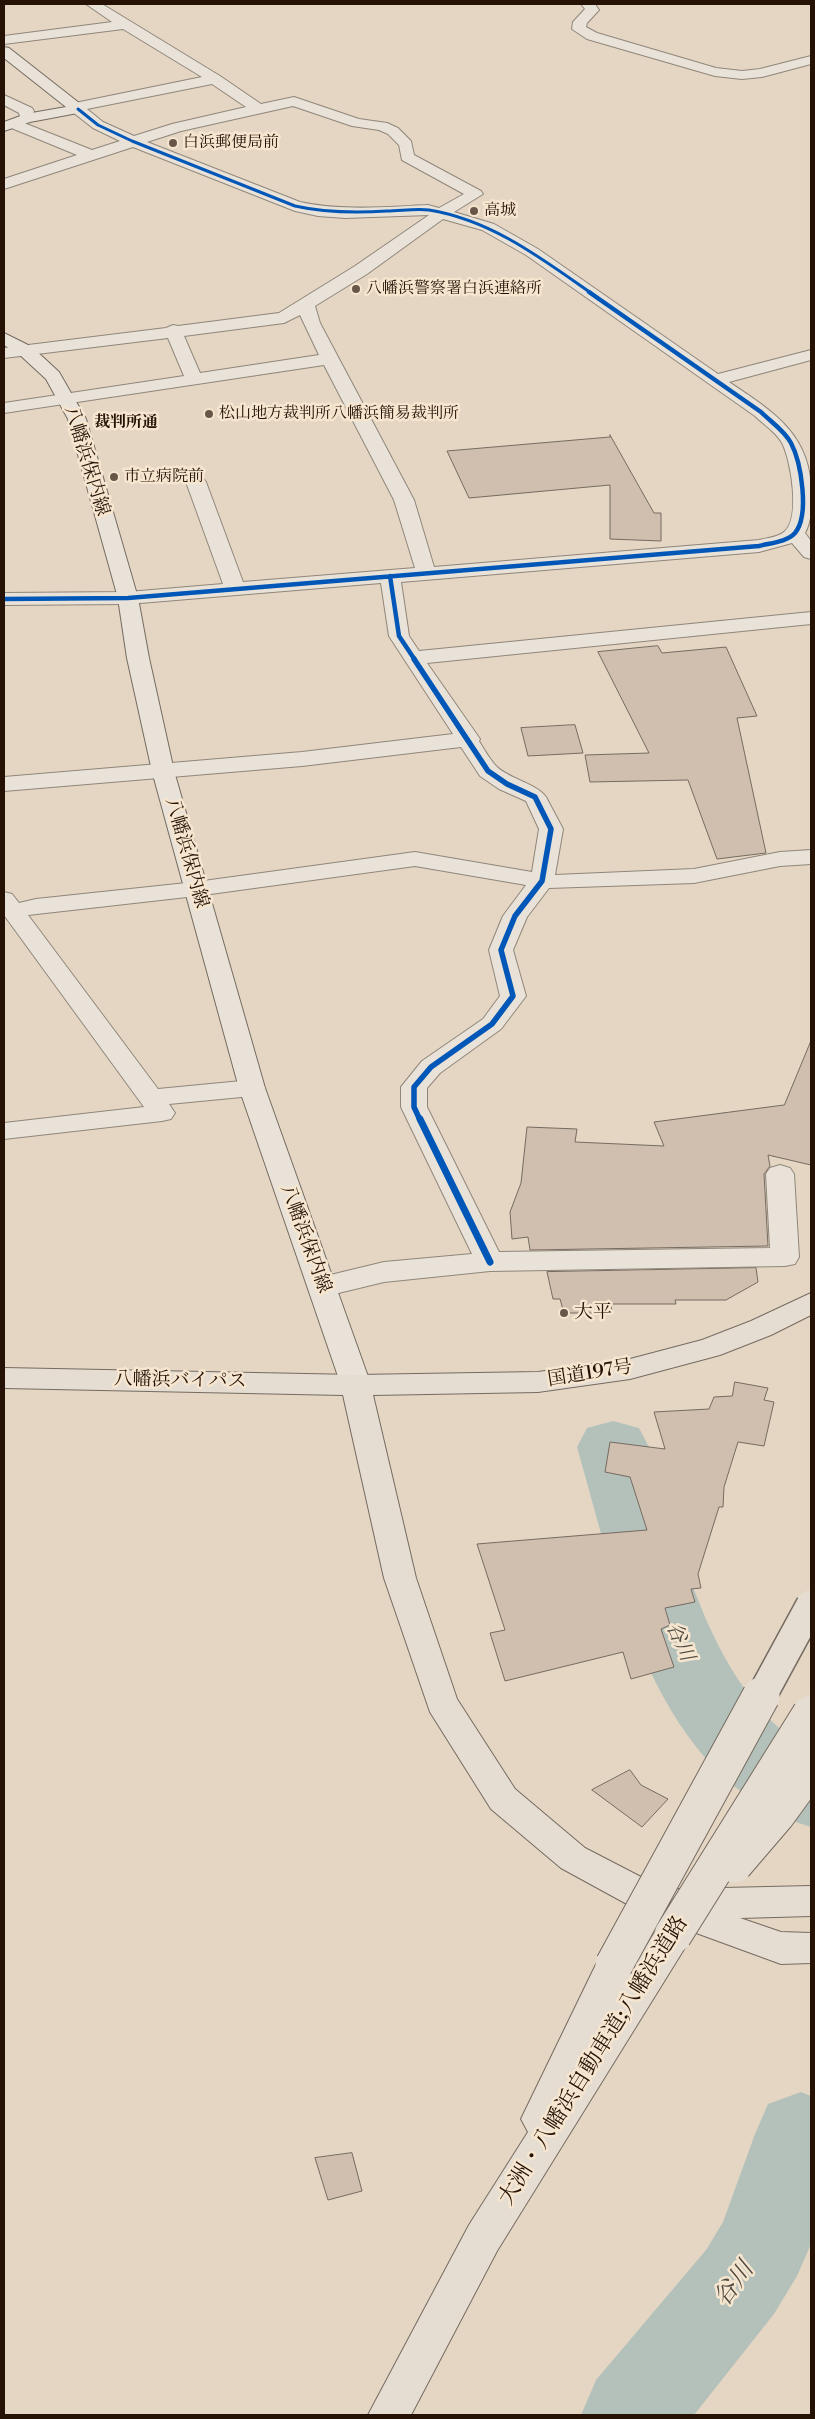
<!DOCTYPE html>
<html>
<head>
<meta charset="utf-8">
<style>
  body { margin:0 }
  #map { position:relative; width:815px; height:2419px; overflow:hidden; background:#e4d6c3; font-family:"Libre Bodoni",serif }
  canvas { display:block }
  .frame { position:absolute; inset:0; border:5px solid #251205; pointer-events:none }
</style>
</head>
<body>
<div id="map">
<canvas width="815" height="2419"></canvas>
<div class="frame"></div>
</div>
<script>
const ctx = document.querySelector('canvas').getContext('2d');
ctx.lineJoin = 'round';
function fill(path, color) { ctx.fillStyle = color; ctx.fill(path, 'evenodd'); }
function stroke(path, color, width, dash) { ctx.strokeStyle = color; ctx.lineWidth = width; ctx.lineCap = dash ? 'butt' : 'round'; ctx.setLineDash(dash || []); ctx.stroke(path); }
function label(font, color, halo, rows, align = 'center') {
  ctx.font = font + ' "Libre Bodoni","Noto Serif JP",serif'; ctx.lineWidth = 5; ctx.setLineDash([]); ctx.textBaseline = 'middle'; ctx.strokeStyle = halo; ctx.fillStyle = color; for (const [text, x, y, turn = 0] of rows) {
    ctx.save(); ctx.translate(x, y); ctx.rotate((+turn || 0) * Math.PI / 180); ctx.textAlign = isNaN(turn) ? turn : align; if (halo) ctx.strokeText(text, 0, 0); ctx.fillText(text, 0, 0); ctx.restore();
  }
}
fill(new Path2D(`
  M613,1421L639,1428L649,1447C684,1556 709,1687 811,1753V1827C655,1781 616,1583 577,1447L587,1428Z
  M801,2092L811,2096V2244L797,2276L774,2314L694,2415H581L596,2380L706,2250L723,2222L755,2134L768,2104Z`), '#b4c1bb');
const building = new Path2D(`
  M610,435L654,513H661V541L610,539V485L469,498L447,451L610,437Z
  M658,646L662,653L726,647L757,716L737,718L766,853L717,859L688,780L590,782L585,755L649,753L598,652Z
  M575,725L583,753L528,756L521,728Z
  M811,1041V1165L768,1155L770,1166L764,1174L768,1246L530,1250L528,1237L512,1239L510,1212L521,1183L527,1127L577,1129L575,1142L664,1146L654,1122L784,1105Z
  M756,1268L758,1282L726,1300H675L676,1304H611L612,1313H564L560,1299H553L547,1272Z
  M735,1382L768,1388L764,1400L774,1402L764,1446L738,1442L724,1487L723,1507H719L698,1574L701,1588L691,1589L695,1602L665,1608L670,1625L661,1629L674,1667L631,1679L623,1652L505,1681L490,1633L505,1630L477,1544L647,1530L630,1477L605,1472L610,1442L665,1449L654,1412L709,1409L714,1397L732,1396Z
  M630,1770L641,1785L668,1799L642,1827L592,1790Z
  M352,2153L362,2191L328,2200L315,2158Z`);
fill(building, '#d0beaf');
stroke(building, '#756b60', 1);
const street = new Path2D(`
  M86,4H102L220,76L261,104L294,97L359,119L387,123L398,128L411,141L414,155L481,191L483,194L454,212L494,224L538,249L718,374L811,350V360L729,382C772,411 811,434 811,492C811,507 812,520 805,533L811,541V559L804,557L792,543L759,552L401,582L409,636L419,651L811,612V624L427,663L480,739L479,741C484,749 490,760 497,767C510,779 537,784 546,797L563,829L555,875L694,869L780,852L811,850V864L780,866L694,883L549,888L527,917L513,950L526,996L501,1029L440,1073L427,1088V1107L499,1252L770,1248L766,1174L770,1168L780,1165L790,1168L794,1174L799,1257L795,1264L785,1266L490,1271L384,1282L322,1297L312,1294L308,1287L312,1280L322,1277L384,1262L472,1254L401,1107V1087L422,1061L483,1019L500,996L489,950L503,916L526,885L415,866L196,896L28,915L158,1089L252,1080L261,1082L265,1088L261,1094L252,1096L169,1104L175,1113L171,1119L162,1121L4,1139V1123L144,1107L4,915V892L12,894L19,903L36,899L196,882L415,852L532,872L539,829L526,801L499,789L480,776L461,747L302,766L4,791V777L302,752L453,734L389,636L381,583L128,604L4,605V593L128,592L223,584L186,482L189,478H203L206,482L243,582L415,568L394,500L324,365L4,413V403L184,376L168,338L4,358V348L166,328L173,325L178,326L279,313L355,266L429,215L345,218L318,216L295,211L133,147L4,189V179L77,155L9,127L7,124L9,121H19L92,150L120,141L93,128L70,110L68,107L70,104L202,77L123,29L4,44V36L112,22ZM212,84L246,107L172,124L134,136L103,122L87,109ZM293,106L352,126L379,130L388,134L399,145L402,160L464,194L439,208L428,205C385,207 342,211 300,202L147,142L181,131ZM443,219L482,230L526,255L755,416C763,424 776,432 782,443C791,460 801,519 784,532C778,537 767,538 759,540L434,567L414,500L320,323L315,306L367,274ZM300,315L319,355L200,373L184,336L284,323Z
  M581,4H595L599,10L587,23L586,27L597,33L716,68L742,71L760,69L811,56V64L762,77L742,79L715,76L587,39L572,29L573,22L585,9Z
  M4,95L32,108L34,111L31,121H21L19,113L4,105Z`);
const secondary = new Path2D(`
  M4,47L9,48L83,106L85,109L83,112L30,122L4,131V122L26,114L66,107L4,58Z
  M4,333L32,347L59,372L86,419L138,598L149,658L174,771L265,1088L371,1385L366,1392L356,1395L346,1392L341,1385L239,1088L152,771L127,658L118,598L68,419L46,379L20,355L4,345Z`);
const highway = new Path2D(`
  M811,1293V1315L771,1335L720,1355L630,1379L538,1392L373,1395L416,1578L457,1699L515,1789L585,1848L670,1892L679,1889L811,1886V1916L740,1918L781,1932L811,1933V1963L781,1964L688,1930L691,1935L686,1946L497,2251L411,2415H368L469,2225L528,2132L521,2119L601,1954L614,1949L627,1954L632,1965L626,1978L660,1924L667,1922L647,1915L561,1868L491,1809L430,1712L384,1578L343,1395L4,1388V1368L356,1375L538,1372L630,1359L702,1340L751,1321Z`);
stroke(street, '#90867a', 2);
stroke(secondary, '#756b60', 2);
stroke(highway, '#756b60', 2);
fill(street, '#e9e2d8');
fill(secondary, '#e9e2d8');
fill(highway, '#e5ddd2');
const highwayBridgeFar1 = new Path2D(`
  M761,1697L811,1605`);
const highwayBridge = new Path2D(`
  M734,1864L776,1815L811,1767
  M673,1935L811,1714
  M614,1965L761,1696`);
stroke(highwayBridgeFar1, '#756b60', 32, []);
stroke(highwayBridge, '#756b60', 39, []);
stroke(highwayBridgeFar1, '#e5ddd2', 29);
stroke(highwayBridge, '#e5ddd2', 37);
stroke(new Path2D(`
  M78,109L98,125L132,141L295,206C326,213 355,213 387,211C400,211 416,208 429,210C491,220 541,258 591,293`), '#0057b8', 3);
stroke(new Path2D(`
  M390,576L399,636L415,660
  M4,599L128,598L759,546C770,543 787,542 795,533C810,515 801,462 791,443C784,430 771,422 761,412L589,292`), '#0057b8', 4.5);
stroke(new Path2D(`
  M414,659L488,771L507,784L535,797L551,829L542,881L515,916L501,950L513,996L492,1024L431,1067L414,1087V1107L420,1120`), '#0057b8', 5.5);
stroke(new Path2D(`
  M420,1119L490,1262`), '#0057b8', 7);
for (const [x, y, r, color] of [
  [173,143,5,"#685748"],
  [474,211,5,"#685748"],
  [356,289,5,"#685748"],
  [209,414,5,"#685748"],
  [114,477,5,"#685748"],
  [564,1313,5,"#685748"]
]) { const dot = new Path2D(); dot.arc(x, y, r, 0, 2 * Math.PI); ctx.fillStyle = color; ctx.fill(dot); stroke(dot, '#f7e6cf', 2); }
label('16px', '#251205', '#f7e6cf', [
  ["白浜郵便局前",183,143],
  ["高城",484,211],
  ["八幡浜警察署白浜連絡所",366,289],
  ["松山地方裁判所八幡浜簡易裁判所",219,414],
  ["市立病院前",124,477]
], 'left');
label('bold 16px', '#251205', '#f7e6cf', [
  ["裁判所通",126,423]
]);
label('19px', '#251205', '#f7e6cf', [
  ["八幡浜保内線",86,461,73],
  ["八幡浜保内線",186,853,74],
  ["八幡浜保内線",305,1239,70],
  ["国道197号",590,1374,-9],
  ["八幡浜バイパス",180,1381,1]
]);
label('19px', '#251205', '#f7e6cf', [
  ["大平",574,1313]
], 'left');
label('italic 20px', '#504c43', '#f7e6cf', [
  ["谷川",679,1642,66]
]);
label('22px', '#251205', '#f7e6cf', [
  ["大洲・八幡浜自動車道;八幡浜道路",594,2061,-58]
]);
label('italic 24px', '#504c43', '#f7e6cf', [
  ["谷川",735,2285,-54]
]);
</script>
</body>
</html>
